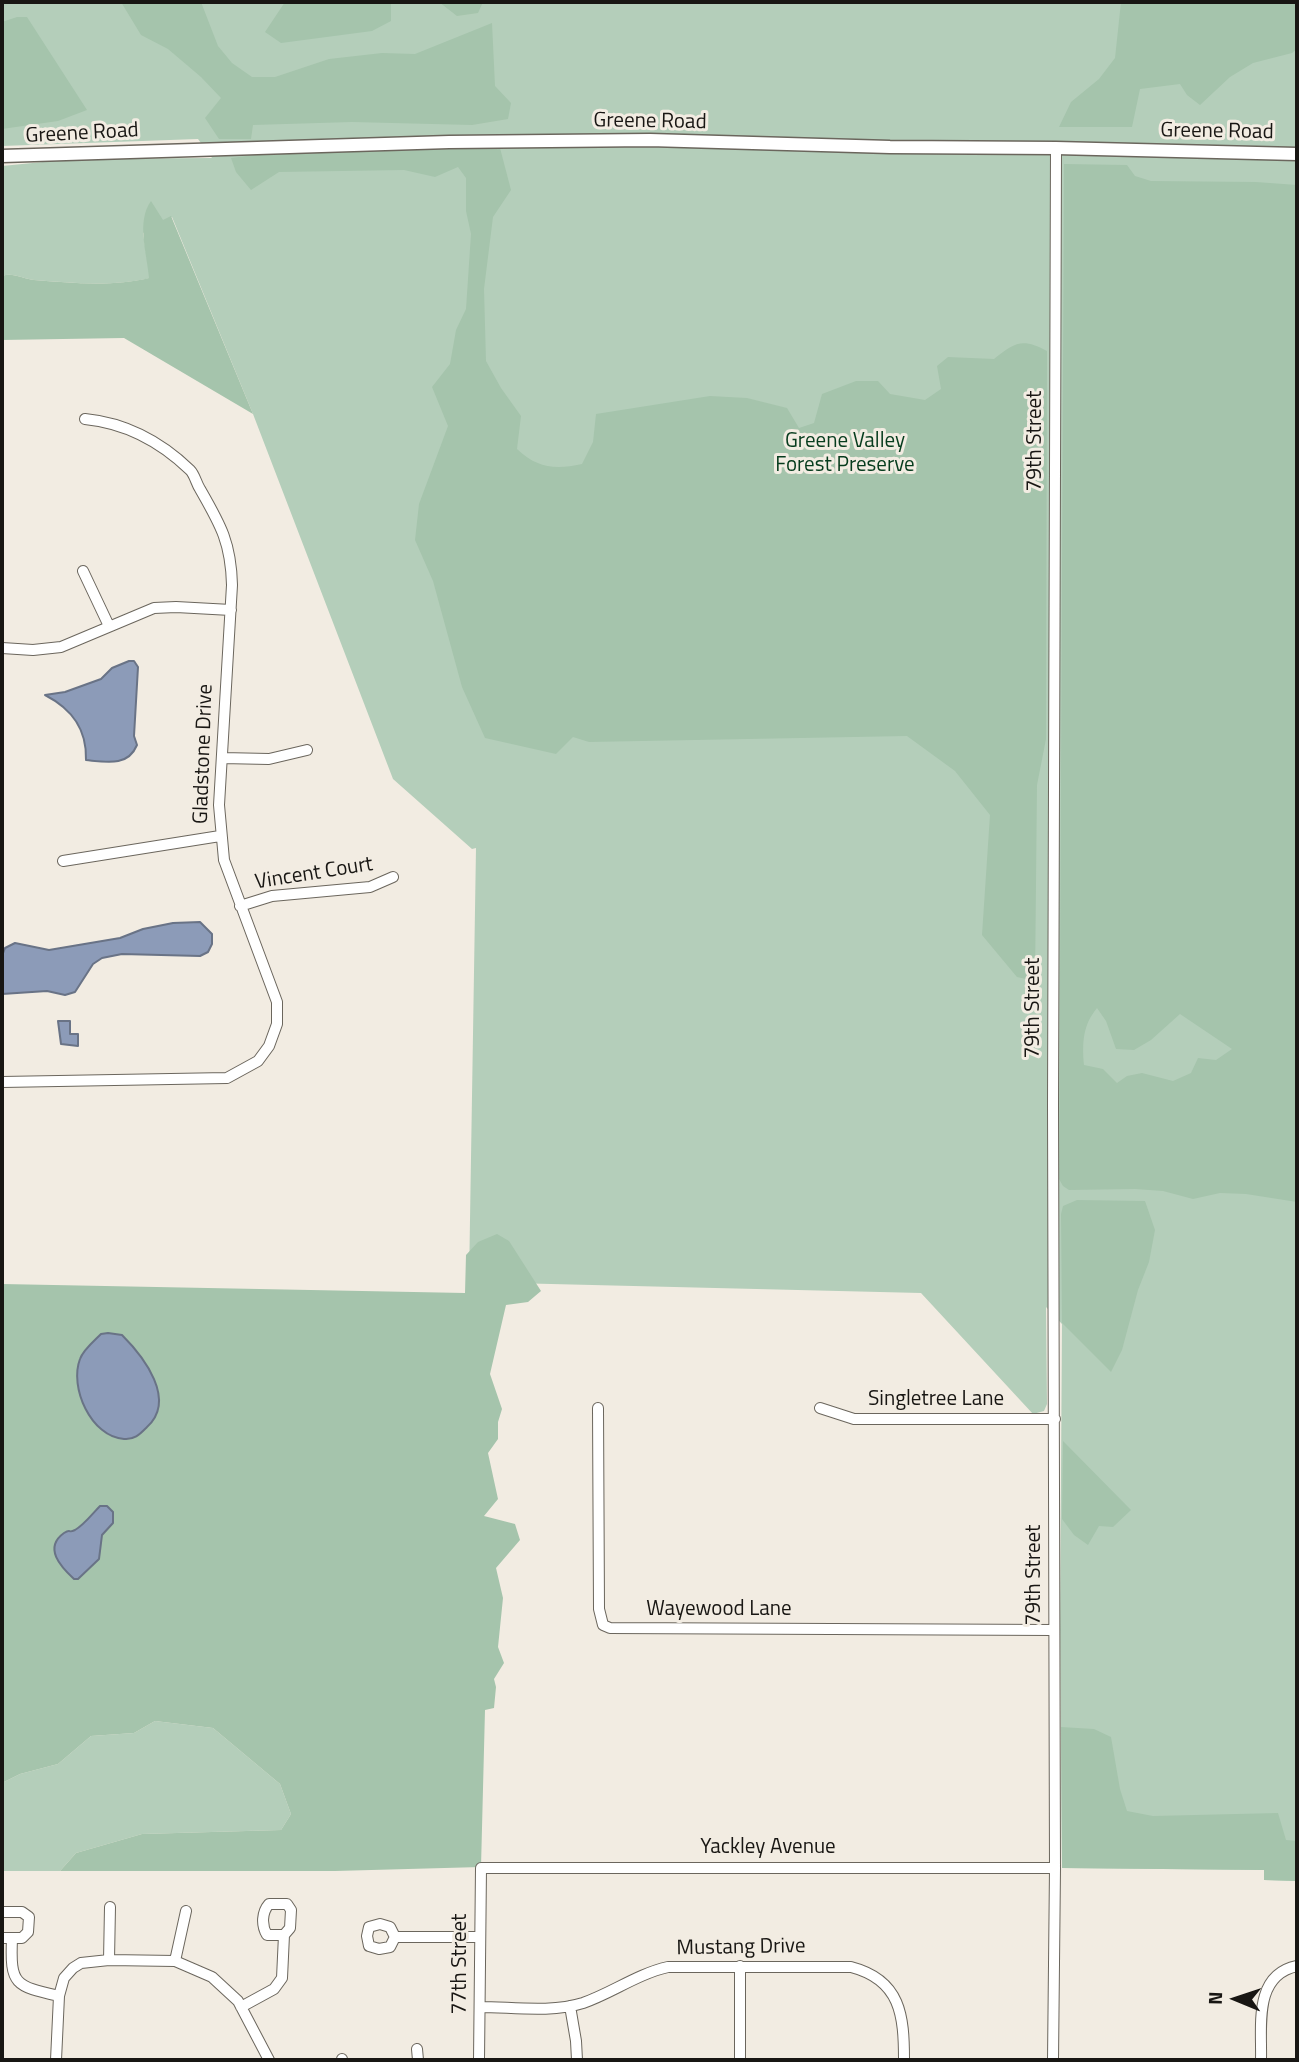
<!DOCTYPE html>
<html>
<head>
<meta charset="utf-8">
<style>
  body { margin:0 }
  #map { position:relative; width:1299px; height:2062px; overflow:hidden; background:#f2ece2; font-family:"Titillium Web",sans-serif }
  canvas { display:block }
  .frame { position:absolute; inset:0; border:4px solid #181613; pointer-events:none }
  .north { position:absolute; left:1201px; top:1964px; width:70px; height:70px; -webkit-text-stroke:5px #f2ece2; paint-order:stroke; rotate:272deg; font-size:19px; font-weight:700; line-height:28px; text-align:center; color:#181613 }
  .north::after { content:''; display:block; margin:auto; width:24px; height:32px; background:#181613; clip-path:polygon(50% 0,100% 100%,50% 72%,0 100%) }
</style>
</head>
<body>
<div id="map">
<canvas width="1299" height="2062"></canvas>
<div class="frame"></div>
<div class="north">N</div>
</div>
<script>
const ctx = document.querySelector('canvas').getContext('2d');
ctx.lineJoin = 'round';
function fill(path, color) { ctx.fillStyle = color; ctx.fill(path, 'evenodd'); }
function stroke(path, color, width, dash) { ctx.strokeStyle = color; ctx.lineWidth = width; ctx.lineCap = dash ? 'butt' : 'round'; ctx.setLineDash(dash || []); ctx.stroke(path); }
function label(font, color, halo, rows, align = 'center') {
  ctx.font = font + ' "Titillium Web",sans-serif'; ctx.lineWidth = 6; ctx.setLineDash([]); ctx.textBaseline = 'middle'; ctx.strokeStyle = halo; ctx.fillStyle = color; for (const [text, x, y, turn = 0] of rows) {
    ctx.save(); ctx.translate(x, y); ctx.rotate((+turn || 0) * Math.PI / 180); ctx.textAlign = isNaN(turn) ? turn : align; if (halo) ctx.strokeText(text, 0, 0); ctx.fillText(text, 0, 0); ctx.restore();
  }
}
fill(new Path2D(`
  M2,2H1297V1881L1264,1880V1870L1062,1868L1060,1628L1062,1324L1046,1307L1047,1404L1044,1411L1033,1414L921,1293L469,1282L476,848L472,849L393,779L253,414L172,217L143,233L150,278C113,287 72,283 34,280C23,279 13,272 2,276V166L73,159L212,158L198,139L2,146Z
  M155,1721L213,1728L280,1784L291,1814L281,1830L142,1834L76,1853L60,1871H2V1783L20,1774L58,1764L91,1736L134,1733Z`), '#b4ceba');
fill(new Path2D(`
  M121,2H201L218,46L232,63L252,77H275L329,59L382,53L415,54L492,23L495,86L511,103L508,119L472,125L352,122L253,125L251,139H219L205,118L221,98L201,77L168,49L141,35Z
  M285,2H391V21L372,31L281,43L265,32Z
  M439,2H483L478,13L457,16Z
  M1121,2H1297V49L1292,53L1253,63L1230,77L1200,105L1187,95L1180,84L1140,89L1132,127H1059L1071,102L1099,79L1115,58Z
  M17,17H27L87,110L58,121L2,129V22Z
  M500,148L511,190L493,217L484,289L486,361L501,388L521,416L517,449C537,468 555,470 582,464L593,442L596,414L710,396L747,398L787,408L799,428L814,423L822,394L856,381H878L890,394L925,400L941,389L937,366L948,357L994,359C1014,343 1022,337 1047,351L1046,739L1037,785L1035,981L1017,977L982,935L990,815L955,771L907,736L589,742L573,737L556,754L485,738L462,687L433,581L415,540L419,504L448,426L432,387L450,364L456,330L466,309L471,234L466,211V178L458,167L435,177L404,170L279,172L251,190L236,172L231,158L254,155Z
  M1064,164L1127,165L1135,176L1151,181L1256,182L1297,185V1202L1246,1194L1220,1193L1193,1199L1163,1191L1135,1189L1069,1190L1063,1186L1059,1179ZM1097,1008L1106,1021L1116,1049L1134,1050L1151,1040L1180,1014L1232,1049L1216,1060L1198,1058L1191,1073L1173,1081L1142,1073L1127,1076L1117,1083L1103,1069L1084,1065C1082,1042 1083,1025 1097,1008Z
  M151,201L163,220L171,216L253,414L124,338L2,340V276C13,272 23,279 34,280C71,283 113,287 149,278C147,253 136,222 151,201Z
  M1077,1200L1145,1201L1155,1230L1149,1262L1138,1290L1122,1350L1111,1372L1062,1323L1061,1214L1063,1206Z
  M497,1234L509,1241L541,1291L528,1302L506,1305L490,1374L502,1409L498,1422V1439L488,1453L498,1499L484,1516L515,1524L520,1540L496,1568L503,1598L498,1647L504,1663L494,1679L496,1687L494,1708L485,1710L481,1867L335,1871H60L76,1853L142,1834L281,1830L291,1814L280,1784L213,1728L155,1721L134,1733L91,1736L58,1764L20,1774L2,1783V1284L465,1293L466,1255L478,1242Z
  M1063,1441L1131,1510L1113,1527L1099,1526L1088,1545L1074,1535L1062,1519Z
  M1061,1727L1094,1729L1111,1737L1120,1789L1127,1811L1153,1816L1278,1813L1286,1840L1297,1841V1881L1264,1880V1870L1062,1868Z`), '#a5c4ac');
const water = new Path2D(`
  M129,661H134L138,667L134,736L137,745C128,767 106,762 86,760C87,729 72,709 45,695L65,692L101,679L112,668Z
  M200,922L212,934V944L208,952L200,956L122,954L102,958L93,964L75,992L65,995L47,991L2,994V956L5,948L15,943L49,950L120,938L143,929L173,923Z
  M58,1021H70V1034H78V1046L61,1044Z
  M108,1333L122,1335C144,1357 177,1400 147,1427C140,1434 135,1440 124,1439C91,1437 69,1387 80,1359C83,1350 94,1341 101,1334Z
  M100,1506H107L113,1512V1523L102,1535L99,1559L78,1579H74C61,1567 43,1548 64,1533C72,1528 67,1534 75,1530C84,1525 93,1513 100,1506Z`);
fill(water, '#8c9bb8');
stroke(water, '#697386', 2);
const minor = new Path2D(`
  M83,571L109,626
  M2,648L33,650L61,647L154,608L176,607L231,610
  M222,758L269,759L307,750
  M63,861L220,836
  M240,906L272,896L370,887L393,877
  M2,1082L227,1078L258,1061L269,1046L277,1024V1002L224,860L219,805L232,585C231,542 220,524 200,489C196,483 195,475 190,470C161,442 125,423 85,419
  M598,1408L599,1609L603,1625L610,1628L1054,1630
  M820,1408L854,1419H1055
  M2,1912H22L29,1917L28,1932L22,1938H2
  M395,1937L390,1927L380,1924L369,1927L367,1936L369,1946L379,1949L390,1947L395,1937H480
  M12,1939C10,1985 15,1986 59,1996
  M109,1960L110,1907
  M175,1961L186,1911
  M570,2006L576,2041L577,2060
  M241,2007L274,1989L282,1978L284,1935L290,1928L291,1910L287,1904H269C262,1912 261,1925 267,1935H284
  M480,2007C512,2007 551,2013 583,2003C612,1993 637,1974 668,1967H851C901,1980 904,2016 904,2060
  M417,2049L418,2060
  M56,2060L59,1996L64,1978L73,1968L81,1963L109,1960L175,1961L212,1977L238,2001L269,2060
  M342,2060V2059
  M479,2060L481,1868H1055
  M740,2060V1966
  M1053,2060L1055,1868L1053,1105L1056,148
  M1261,2060C1262,2027 1253,1975 1297,1966`);
const tertiary = new Path2D(`
  M2,156L449,142L650,140L890,147L1056,148L1297,154`);
stroke(minor, '#6b665d', 12);
stroke(tertiary, '#6b665d', 15);
stroke(minor, '#fff', 10);
stroke(tertiary, '#fff', 12);
label('21px', '#181613', '#f2ece2', [
  ["Greene Road",650,122,1],
  ["Greene Road",1217,132,1],
  ["Greene Road",82,134,-3],
  ["79th Street",1036,441,-90],
  ["Gladstone Drive",204,754,-88],
  ["Vincent Court",314,874,-9],
  ["79th Street",1034,1008,-90],
  ["Singletree Lane",936,1400],
  ["79th Street",1035,1575,-90],
  ["Wayewood Lane",719,1610],
  ["Yackley Avenue",768,1848],
  ["Mustang Drive",741,1948,-1],
  ["77th Street",461,1964,-90]
]);
label('21px', '#063c1d', '#f2ece2', [
  ["Greene Valley",845,442],
  ["Forest Preserve",845,466]
]);
</script>
</body>
</html>
